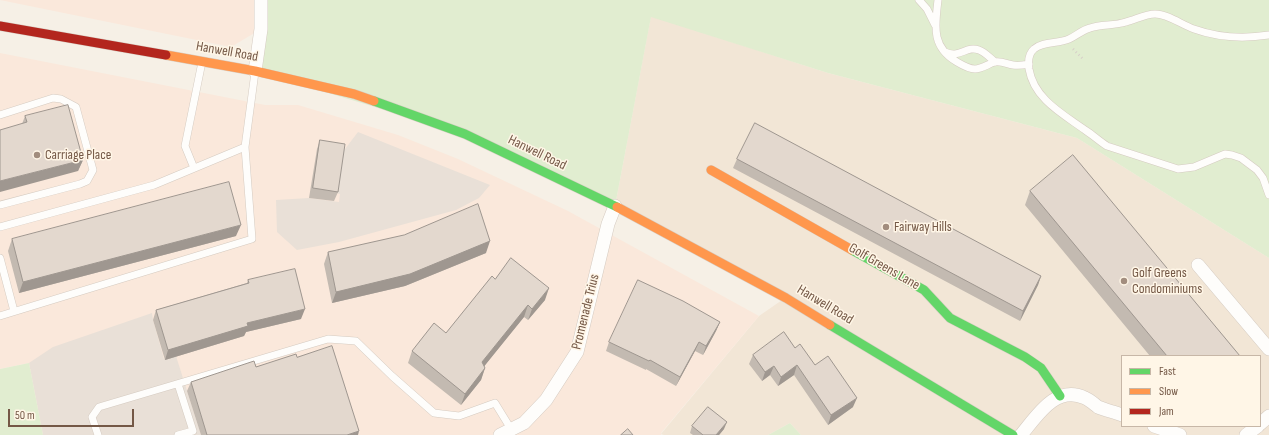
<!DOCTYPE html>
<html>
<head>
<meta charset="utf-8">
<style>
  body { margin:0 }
  #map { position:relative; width:1269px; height:435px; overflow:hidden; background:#f6f0e6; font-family:"Sofia Sans Condensed",sans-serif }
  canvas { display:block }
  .legend { position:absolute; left:1121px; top:355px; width:140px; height:72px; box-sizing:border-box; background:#fff6e7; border:1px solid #c7b7a7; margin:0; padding:5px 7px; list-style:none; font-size:12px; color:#745846 }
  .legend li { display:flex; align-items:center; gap:8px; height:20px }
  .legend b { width:20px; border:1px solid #c7b7a7 }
  .scale { position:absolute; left:8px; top:409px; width:126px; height:18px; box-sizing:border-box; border:2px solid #745846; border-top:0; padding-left:5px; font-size:12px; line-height:14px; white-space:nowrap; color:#745846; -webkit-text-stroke:3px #fff6e7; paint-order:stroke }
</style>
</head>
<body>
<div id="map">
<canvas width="1269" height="435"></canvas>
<ul class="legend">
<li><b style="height:5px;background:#63d668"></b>Fast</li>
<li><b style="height:5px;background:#ff974d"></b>Slow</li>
<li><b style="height:5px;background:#b3261e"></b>Jam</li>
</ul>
<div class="scale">50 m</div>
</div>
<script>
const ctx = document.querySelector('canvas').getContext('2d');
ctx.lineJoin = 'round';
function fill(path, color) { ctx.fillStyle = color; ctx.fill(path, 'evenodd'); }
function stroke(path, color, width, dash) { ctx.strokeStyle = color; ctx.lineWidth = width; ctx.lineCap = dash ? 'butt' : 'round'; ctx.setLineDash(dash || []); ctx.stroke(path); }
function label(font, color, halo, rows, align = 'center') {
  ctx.font = font + ' "Sofia Sans Condensed",sans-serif'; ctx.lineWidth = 3; ctx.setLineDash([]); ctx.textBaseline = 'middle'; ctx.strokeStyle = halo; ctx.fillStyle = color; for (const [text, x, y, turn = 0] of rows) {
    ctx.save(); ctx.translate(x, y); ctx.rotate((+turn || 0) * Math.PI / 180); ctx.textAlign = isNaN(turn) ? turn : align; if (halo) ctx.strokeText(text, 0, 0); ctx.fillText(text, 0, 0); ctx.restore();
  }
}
fill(new Path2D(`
  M651,16L828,73L1077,138L1269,258V435H801L790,423L768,435H664L661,434L759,316L785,298L615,206ZM1122,356H1260V426H1122Z`), '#f2e6d6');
fill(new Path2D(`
  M0,0H261V29L231,47Z
  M0,53L265,105H298L398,135L458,159L568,211L759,316L661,433V435H43L29,363L0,369Z`), '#fae8db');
fill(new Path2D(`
  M358,132L490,185L479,198L456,210L339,242L297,250L277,232L276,200L309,198L339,202L340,194L336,193L342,153Z
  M152,313L153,320L164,359L176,356L201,435H43L29,363L53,347Z`), '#e9e0d7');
fill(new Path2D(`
  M261,0H1269V258L1077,138L828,73L651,17L615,206L465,134L255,71Z
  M29,363L43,435H0V369Z
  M790,423L801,435H768Z`), '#e1edd0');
const lane = new Path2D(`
  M919,0L927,9L935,25
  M938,0C935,26 931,47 957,62C962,65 969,69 975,69C982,69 988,64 995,62C1002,61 1007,64 1013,65C1018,66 1024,65 1029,64
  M1269,35C1243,39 1219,38 1194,29C1182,25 1168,14 1155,14C1145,14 1135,20 1126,22C1114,26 1101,24 1090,28C1082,30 1076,36 1069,39C1058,44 1043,41 1034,49C1028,54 1028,62 1029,69C1034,99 1063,114 1085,130C1093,135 1099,141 1107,146L1178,169L1194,167L1225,154L1232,155L1241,158L1257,170L1263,178L1269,195
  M945,52C960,59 966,45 979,50C985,52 990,58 995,62
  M0,115L53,98L61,99L76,107L93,170L87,181L80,184L0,205
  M194,168L185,146L202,62
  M0,227L154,185L245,147L255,72
  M0,258L14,311
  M0,316L252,239L245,147
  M98,435L92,417L99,407L328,339L356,341L392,376L434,413L459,416L495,403L511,429
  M178,435L193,431L178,384`);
const street = new Path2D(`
  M255,71L261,29V0
  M1198,265L1269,349
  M1260,424L1269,416
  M1154,426L1180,435
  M500,435L524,423L546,400L577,352L608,224L615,206
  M1021,435C1037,416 1056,384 1085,398C1090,400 1094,404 1098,407C1105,410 1114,412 1122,415
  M1246,435L1258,426`);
const fast = new Path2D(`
  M374,101L465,134L617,207
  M852,250L924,290L950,318L1025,357L1041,368L1060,396
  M830,325L1013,435`);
const slow = new Path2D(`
  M166,55L255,71L354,94L374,101
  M711,170L852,250
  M617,207L786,298L830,325`);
const jam = new Path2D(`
  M0,26L166,55`);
stroke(lane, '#d5cbc1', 8);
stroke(street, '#d5cbc1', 14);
stroke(fast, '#d7cdc3', 10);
stroke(slow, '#d7cdc3', 10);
stroke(jam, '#d7cdc3', 10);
stroke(new Path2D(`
  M1073,49L1084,60`), '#d7cfc8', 2.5, [1, 3]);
stroke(lane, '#fefdfb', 7);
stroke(street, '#fefdfb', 13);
stroke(fast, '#63d668', 9);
stroke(slow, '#ff974d', 9);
stroke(jam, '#b3261e', 9);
fill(new Path2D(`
  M25,116L83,160L78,171L22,124Z
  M320,140L338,192L334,201L309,198L317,149Z
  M737,159L1041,276L1038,285L1020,321L733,168Z
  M1030,191L1240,356H1150L1025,205Z
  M236,236L19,293L8,251L12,239Z
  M328,252L486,253L405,286L332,303L324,264Z
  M495,279L545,300L528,320L524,317L484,366L485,368L481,380L461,405L408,363L412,351L446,333Z
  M248,280L301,319L246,332L244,336L165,360L153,320L156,310L247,283Z
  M720,322L716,331L703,355L695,351L676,386L646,369V370L606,351L609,342Z
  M795,348L815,365L853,407L828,425L794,375L778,386L770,375L762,381L749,364L753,355Z
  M297,357L358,435H201L187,391L191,382Z
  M692,426L724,429L719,435H693L690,433Z`), '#c3bab1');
fill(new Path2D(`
  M83,160L78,171L0,192V181Z
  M241,225L236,236L19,293L23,282Z
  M490,241L486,253L405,286L332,303L336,292Z
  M1041,276L1038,285L1020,321L1023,311Z
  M549,288L545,300L528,320L532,309Z
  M528,305L524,317L478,374L482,362Z
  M305,309L301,319L246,332L244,336L165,360L168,350L247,323Z
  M720,322L716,331L703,355L706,346Z
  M699,342L695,351L676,386L680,377Z
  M797,365L794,375L778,386L781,377Z
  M774,366L770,375L762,381L765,372Z
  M485,368L481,380L461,405L465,394Z
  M857,398L853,407L828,425L831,415Z
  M727,422L724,429L719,435H716Z
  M359,431L358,435H347Z`), '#9f9790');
const building = new Path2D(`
  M68,105L83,160L0,181V130L27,122L25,116Z
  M755,123L1041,276L1023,311L737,159Z
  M320,140L345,144L338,192L313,188Z
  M1073,155L1240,356H1167L1030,191Z
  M229,182L241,225L23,282L12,239Z
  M478,204L490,241L410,274L336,292L328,252L404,235Z
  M511,258L549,288L532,309L528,305L482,362L485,368L465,394L412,351L434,323L446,333L492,276L495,279Z
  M295,269L305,309L247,323L248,326L168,350L156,310L249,283L248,280Z
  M638,280L683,301L720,322L706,346L699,342L680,377L650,360L649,361L609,342Z
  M784,332L795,348L800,344L815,365L828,356L857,398L831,415L797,365L781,377L774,366L765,372L753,355Z
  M332,346L359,431L347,435H207L191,382L254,361L256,367L296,354L297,357Z
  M708,407L727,422L716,435H703L692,426Z
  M628,429L633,435H621Z`);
fill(building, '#e3d8ce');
stroke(building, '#9f9790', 1);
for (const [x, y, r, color] of [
  [37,155,4,"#a28d7e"],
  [886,227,4,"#a28d7e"],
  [1124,281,4,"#a28d7e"]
]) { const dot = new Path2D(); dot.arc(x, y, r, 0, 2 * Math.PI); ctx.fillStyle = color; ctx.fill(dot); stroke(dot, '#fff6e7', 1.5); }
label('14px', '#745846', '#fff6e7', [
  ["Hanwell Road",227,52,10],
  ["Hanwell Road",537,153,26],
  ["Golf Greens Lane",884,267,30],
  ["Hanwell Road",825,305,31],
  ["Promenade Trius",586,312,-76]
]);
label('14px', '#745846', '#fff6e7', [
  ["Carriage Place",45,155],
  ["Fairway Hills",894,227],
  ["Golf Greens",1132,273],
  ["Condominiums",1132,289]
], 'left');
</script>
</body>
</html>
